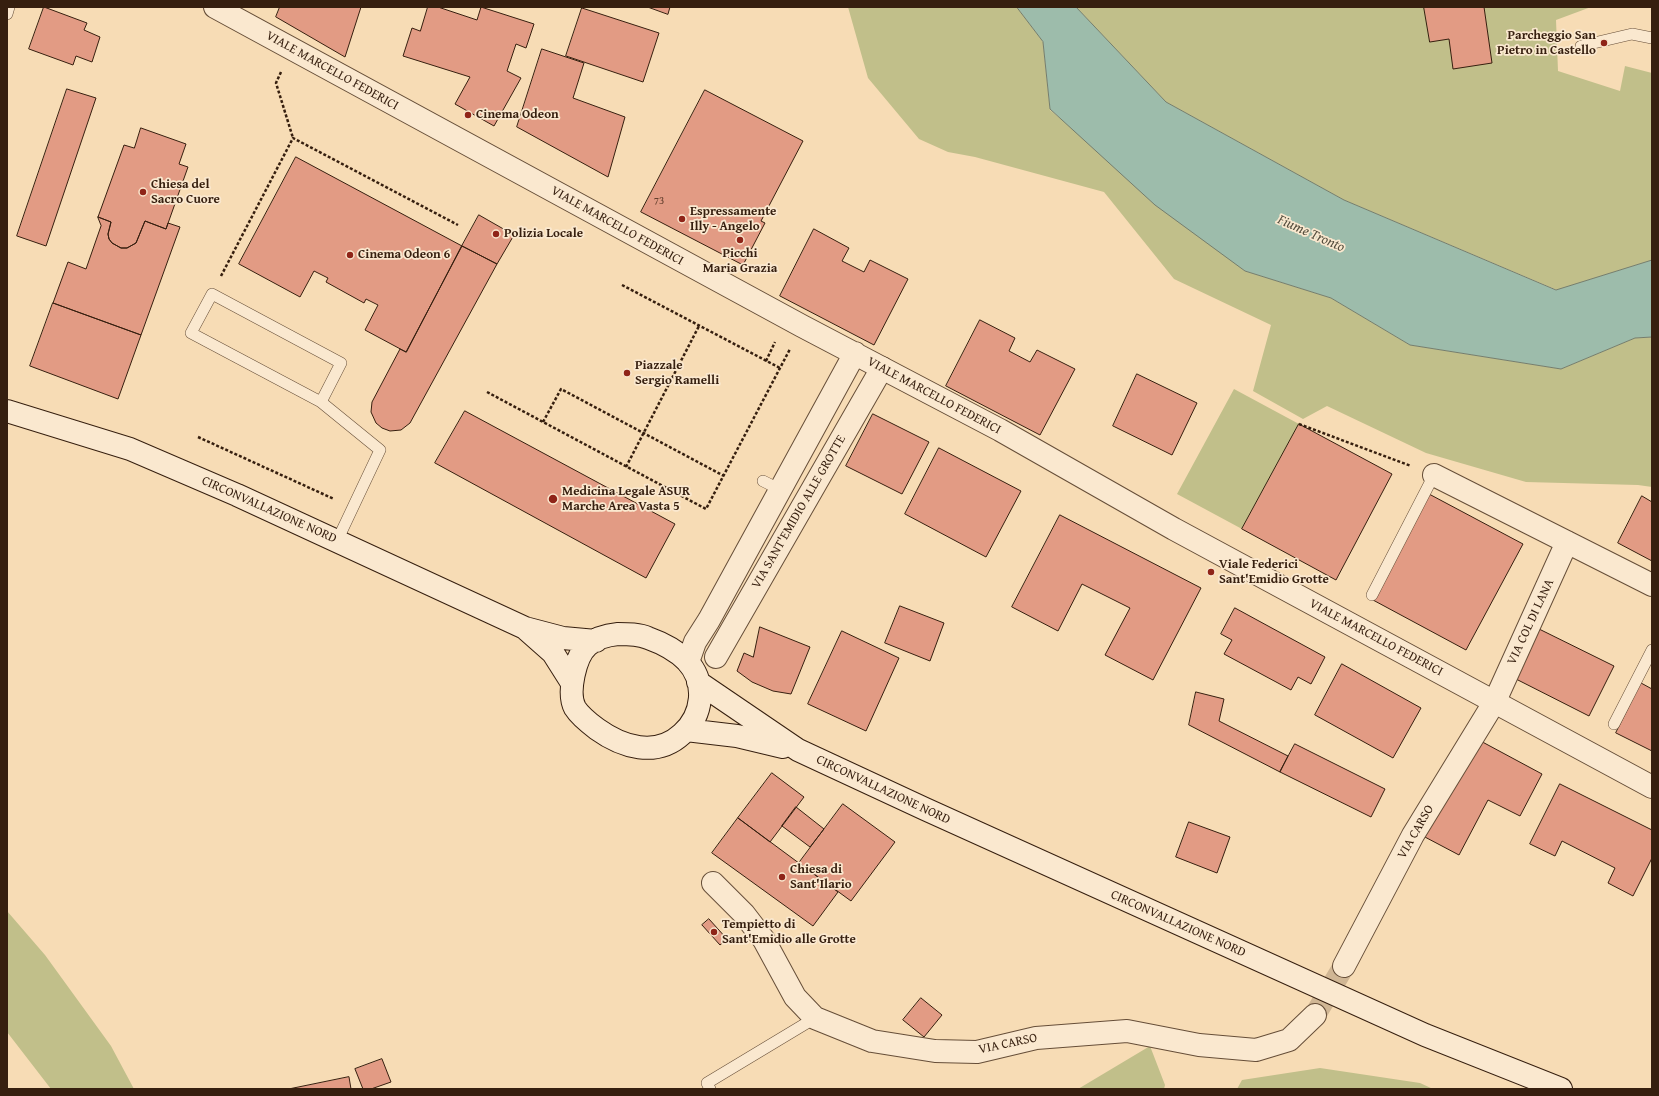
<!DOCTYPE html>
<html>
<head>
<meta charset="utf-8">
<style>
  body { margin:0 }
  #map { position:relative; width:1659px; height:1096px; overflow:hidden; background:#f7dcb5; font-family:"Gentium Book Plus",serif }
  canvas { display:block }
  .frame { position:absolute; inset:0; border:8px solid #361f0f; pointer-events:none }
</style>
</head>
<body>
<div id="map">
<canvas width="1659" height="1096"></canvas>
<div class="frame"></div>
</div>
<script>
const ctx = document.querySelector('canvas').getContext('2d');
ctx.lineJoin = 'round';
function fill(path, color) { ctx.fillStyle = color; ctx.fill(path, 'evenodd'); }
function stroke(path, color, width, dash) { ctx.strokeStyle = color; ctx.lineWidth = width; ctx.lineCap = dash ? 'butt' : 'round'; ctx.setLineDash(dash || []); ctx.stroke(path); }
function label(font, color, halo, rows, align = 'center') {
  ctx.font = font + ' "Gentium Book Plus",serif'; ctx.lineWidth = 3.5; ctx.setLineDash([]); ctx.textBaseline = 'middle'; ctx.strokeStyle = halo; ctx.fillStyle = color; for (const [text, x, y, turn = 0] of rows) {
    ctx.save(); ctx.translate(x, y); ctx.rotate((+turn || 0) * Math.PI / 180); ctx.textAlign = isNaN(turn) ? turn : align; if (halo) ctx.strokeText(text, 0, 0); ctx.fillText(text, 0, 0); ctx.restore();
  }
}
fill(new Path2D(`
  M848,7H1017L1043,42L1050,110L1245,271L1331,298L1410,345L1561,369L1635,338L1652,337V487L1638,485L1526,482L1426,453L1327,406L1303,419L1253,391L1271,325L1174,279L1104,192L975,157L948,152L919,139L868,78Z
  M1076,7H1591L1556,20L1558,71L1620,91L1625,66L1652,73V260L1557,290L1344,200L1166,102Z
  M1234,389L1299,424L1242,529L1177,494Z
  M7,911L45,955L111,1046L134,1089H51L7,1032Z
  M1150,1046L1165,1085L1164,1089H1078Z
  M1320,1068L1420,1083L1433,1089H1237L1242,1080Z`), '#c1bf8a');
const water = new Path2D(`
  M1017,7H1076L1166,102L1344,200L1556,290L1652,260V337L1635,338L1561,369L1410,345L1331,298L1245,271L1155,205L1050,109L1043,42Z`);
fill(water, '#9dbcab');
stroke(water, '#747d6d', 1);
const building = new Path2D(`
  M44,7L87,23L84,30L100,37L92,62L76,56L73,65L29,49Z
  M280,7H361L345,57L276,17Z
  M428,7H438L477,20L481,7L534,24L526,48L516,44L507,71L521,78L494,126L455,104L470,77L403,56L412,28L420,31Z
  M648,7H670L668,14Z
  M1424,7H1484L1492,63L1453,69L1449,39L1430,42Z
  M582,8L659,33L643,82L566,56Z
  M542,49L584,63L573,98L625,117L608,177L517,127Z
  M67,89L96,98L46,246L17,236Z
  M705,90L803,141L761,221L765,223L743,265L641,212Z
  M141,128L186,144L179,164L188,167L166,229L145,221L136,243L127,248H121L112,243L109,239L108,234L111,222L98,217L124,145L134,148Z
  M296,157L462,246L406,352L365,330L378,305L366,299L364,303L326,282L328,278L314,271L300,297L239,264Z
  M479,215L514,235L497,264L462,246Z
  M98,217L111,222L108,234L109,239L112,243L121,248H127L136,243L145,221L166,229L168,223L180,227L141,335L53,303L68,262L86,269L101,226Z
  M814,229L849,248L842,261L864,272L870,260L908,279L874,345L780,296Z
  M462,246L497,264L410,423L401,430L390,431L382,428L376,423L371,412L372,402L400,349L406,352Z
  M53,303L141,335L118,399L30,366Z
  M980,320L1015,338L1009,351L1030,362L1037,350L1075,369L1040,435L946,386Z
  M1137,374L1197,403L1172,455L1113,426Z
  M465,411L675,524L646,578L435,463Z
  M873,414L929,442L902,494L846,466Z
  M1299,424L1392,474L1336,580L1242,529Z
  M939,448L1021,491L986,557L905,514Z
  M1429,494L1523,544L1466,650L1373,600Z
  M1642,496L1652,502V561L1618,543Z
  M1060,515L1201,588L1153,680L1105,655L1130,608L1082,584L1058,631L1012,607Z
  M900,606L944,623L930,661L885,643Z
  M1235,608L1325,657L1311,684L1298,677L1291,690L1224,654L1232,640L1221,634Z
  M760,627L810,647L791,694L773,691L752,682L737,671L744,653L753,657Z
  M1537,628L1614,666L1589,716L1512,677Z
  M842,631L899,658L866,731L808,704Z
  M1342,664L1421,708L1393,758L1315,715Z
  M1641,683L1652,689V751L1616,733Z
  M1196,692L1224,699L1219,721L1288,756L1280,772L1189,725Z
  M1475,738L1542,774L1520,816L1488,800L1459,855L1423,836Z
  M1295,744L1385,789L1371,817L1280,772Z
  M772,773L804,797L770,842L738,818Z
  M1560,784L1652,830V858L1633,896L1608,883L1615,868L1562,841L1555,856L1530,844Z
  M843,804L895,842L851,901L799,863Z
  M796,807L824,829L810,847L782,826Z
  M738,818L838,892L813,926L712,853Z
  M1189,822L1230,837L1217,873L1176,857Z
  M709,919L727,939L720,945L702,925Z
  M921,998L942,1015L924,1037L903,1020Z
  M382,1059L391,1082L371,1089H363L355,1069Z
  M349,1077L351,1089H289Z`);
fill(building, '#e29b84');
stroke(building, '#361f0f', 1);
stroke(new Path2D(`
  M1315,1015L1344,966`), '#d0b694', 22, [22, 11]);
const service = new Path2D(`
  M7,14L9,7
  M1581,46L1632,34L1652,38
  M321,402L341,363L212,294L191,333L321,402L380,450L337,541
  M763,481L775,487
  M1372,595L1434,475
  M1614,724L1652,650
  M710,1089L707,1083L815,1018`);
const minor = new Path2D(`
  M1434,475L1652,585
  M716,657L882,368
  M713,883L744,914L764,940L795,997L815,1018L872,1041L935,1051L977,1052L1036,1038L1127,1031L1199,1045L1256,1050L1289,1040L1315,1015
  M1344,966L1413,835L1495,701L1567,542`);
const tertiary = new Path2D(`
  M215,7L802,326L1000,430L1174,529L1652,787
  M688,662L695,642L709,620L855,353`);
const secondary = new Path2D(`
  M7,411L130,449L237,495L525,628L563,638L596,641
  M527,630L553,653L572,683
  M618,634C628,634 639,634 648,638C662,643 677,651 687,661C707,683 703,715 682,734C656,758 622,747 597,729C589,723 580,716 575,708C567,693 575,656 588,645C596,638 608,635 618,634Z
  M698,682L798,750L925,809L1425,1035L1561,1089
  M686,730L737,736L783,747`);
stroke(service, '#664e38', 12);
stroke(minor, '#664e38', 24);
stroke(tertiary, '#664e38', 24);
stroke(secondary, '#361f0f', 24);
stroke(new Path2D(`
  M281,72L276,83L293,138
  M221,276L293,138L458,225
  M622,285L780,368
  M766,361L775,342
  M487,392L706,509L790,349
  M543,422L561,389L724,476
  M1299,424L1411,466
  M198,437L334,499
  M626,467L699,326`), '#361f0f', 2.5, [3, 2]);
stroke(service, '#fae8cf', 11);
stroke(minor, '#fae8cf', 22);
stroke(tertiary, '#fae8cf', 22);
stroke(secondary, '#fae8cf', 22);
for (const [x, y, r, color] of [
  [1604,43,4,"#8f2418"],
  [468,115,4,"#8f2418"],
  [143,192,4,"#8f2418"],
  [682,219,4,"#8f2418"],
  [496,234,4,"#8f2418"],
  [740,240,4,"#8f2418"],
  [350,255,4,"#8f2418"],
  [627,373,4,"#8f2418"],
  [553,499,5,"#8f2418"],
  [1211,572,4,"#8f2418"],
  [782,877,4,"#8f2418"],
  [714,932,4,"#8f2418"]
]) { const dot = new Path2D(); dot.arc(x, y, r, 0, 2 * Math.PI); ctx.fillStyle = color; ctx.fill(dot); stroke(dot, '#fae8cf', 1.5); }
label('11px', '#613e2c', null, [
  ["73",659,201]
]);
label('bold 13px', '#361f0f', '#fae8cf', [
  ["Parcheggio San",1596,36,"right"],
  ["Pietro in Castello",1596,51,"right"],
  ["Cinema Odeon",476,115],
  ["Chiesa del",151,185],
  ["Sacro Cuore",151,200],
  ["Espressamente",690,212],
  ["Illy - Angelo",690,227],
  ["Polizia Locale",504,234],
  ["Picchi",740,254,"center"],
  ["Maria Grazia",740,269,"center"],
  ["Cinema Odeon 6",358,255],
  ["Piazzale",635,366],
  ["Sergio Ramelli",635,381],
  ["Medicina Legale ASUR",562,492],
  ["Marche Area Vasta 5",562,507],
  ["Viale Federici",1219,565],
  ["Sant'Emidio Grotte",1219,580],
  ["Chiesa di",790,870],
  ["Sant'Ilario",790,885],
  ["Tempietto di",722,925],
  ["Sant'Emidio alle Grotte",722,940]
], 'left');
label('13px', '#361f0f', '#fae8cf', [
  ["VIALE MARCELLO FEDERICI",332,71,29],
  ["VIALE MARCELLO FEDERICI",617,226,29],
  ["VIALE MARCELLO FEDERICI",934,396,28],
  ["CIRCONVALLAZIONE NORD",269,510,24],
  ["VIA SANT'EMIDIO ALLE GROTTE",799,512,-60],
  ["VIA COL DI LANA",1531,622,-65],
  ["VIALE MARCELLO FEDERICI",1376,638,28],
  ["CIRCONVALLAZIONE NORD",883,790,25],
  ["VIA CARSO",1416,832,-60],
  ["CIRCONVALLAZIONE NORD",1178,924,24],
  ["VIA CARSO",1008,1044,-12]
]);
label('italic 14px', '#554e3e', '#fae8cf', [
  ["Fiume Tronto",1311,234,24]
]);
</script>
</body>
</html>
